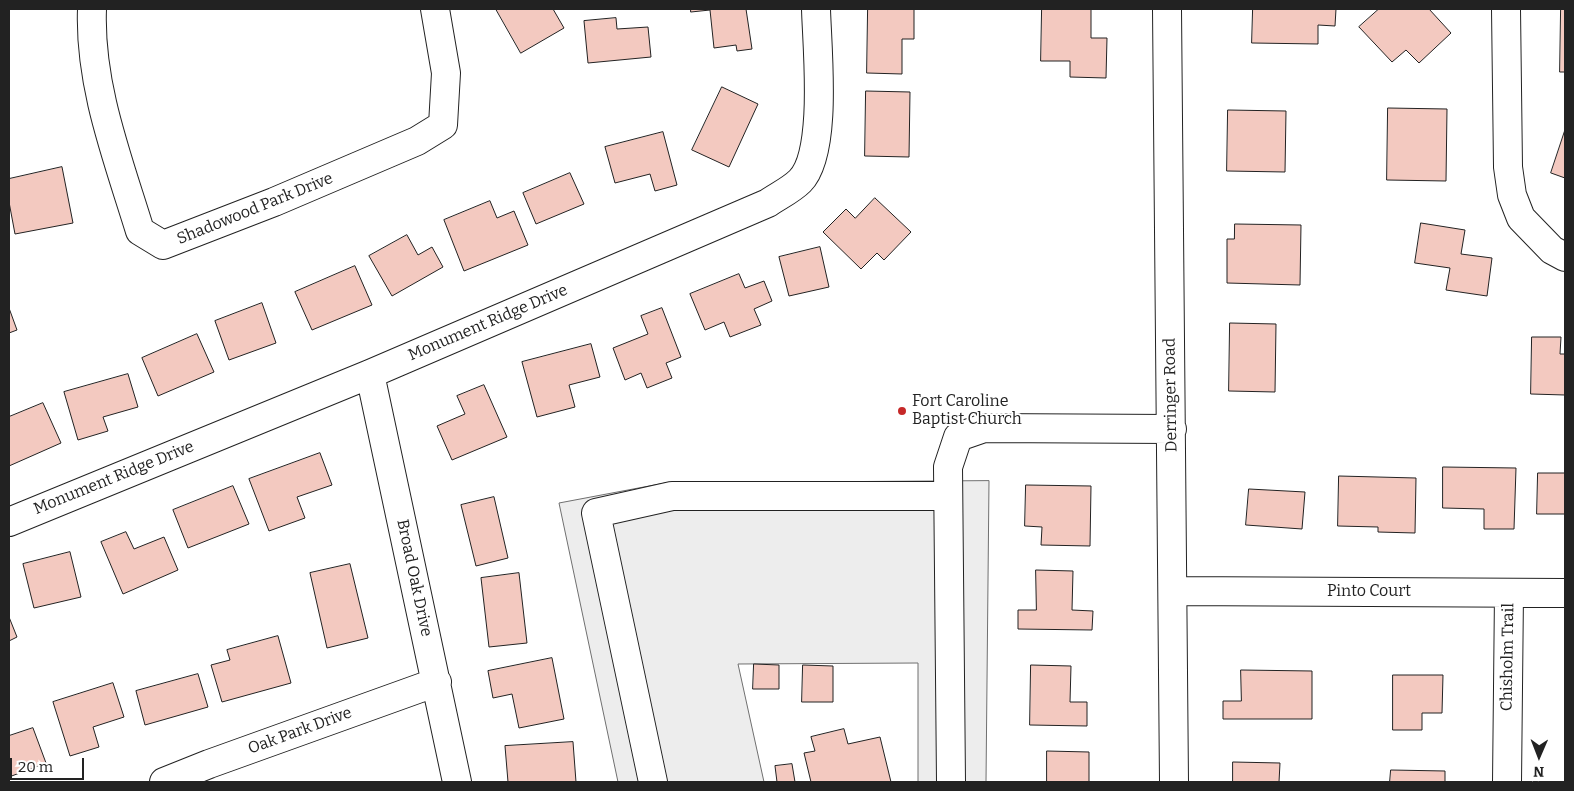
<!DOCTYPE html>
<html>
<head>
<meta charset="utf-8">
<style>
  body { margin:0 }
  #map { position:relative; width:1574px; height:791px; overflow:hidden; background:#fff; font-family:Bitter,serif }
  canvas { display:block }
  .frame { position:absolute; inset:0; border:10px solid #222; pointer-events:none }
  .north { position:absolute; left:1514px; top:731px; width:50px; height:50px; -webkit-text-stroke:4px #fff; paint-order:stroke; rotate:181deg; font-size:14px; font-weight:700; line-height:20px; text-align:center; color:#222 }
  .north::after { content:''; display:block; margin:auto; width:18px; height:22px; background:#222; clip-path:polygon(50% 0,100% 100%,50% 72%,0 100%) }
  .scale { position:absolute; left:10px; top:758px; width:74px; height:22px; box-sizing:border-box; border:2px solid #222; border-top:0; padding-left:6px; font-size:15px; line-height:18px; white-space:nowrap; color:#222; -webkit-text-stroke:4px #fff; paint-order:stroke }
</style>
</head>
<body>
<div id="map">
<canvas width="1574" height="791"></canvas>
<div class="frame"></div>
<div class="north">N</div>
<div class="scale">20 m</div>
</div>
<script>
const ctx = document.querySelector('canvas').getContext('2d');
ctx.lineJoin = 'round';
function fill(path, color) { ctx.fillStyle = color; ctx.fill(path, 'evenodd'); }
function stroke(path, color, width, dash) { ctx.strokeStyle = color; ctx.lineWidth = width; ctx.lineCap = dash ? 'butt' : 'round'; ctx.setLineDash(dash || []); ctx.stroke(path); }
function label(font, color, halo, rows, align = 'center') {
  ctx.font = font + ' Bitter,serif'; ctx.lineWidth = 4; ctx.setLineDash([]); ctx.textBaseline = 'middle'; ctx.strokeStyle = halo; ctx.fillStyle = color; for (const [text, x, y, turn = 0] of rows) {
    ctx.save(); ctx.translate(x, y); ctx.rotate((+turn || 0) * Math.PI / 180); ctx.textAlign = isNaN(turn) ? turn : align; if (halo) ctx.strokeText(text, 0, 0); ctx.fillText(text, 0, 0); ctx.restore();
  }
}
const parking = new Path2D(`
  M989,481L986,782H918V663L738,664L764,782H618L559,503L665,483Z`);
fill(parking, '#ededed');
stroke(parking, '#6f6f6f', 1);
const building = new Path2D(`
  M496,9H553L564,28L521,53Z
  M691,9H746L752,49L737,51L736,45L714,48L710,10L691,12Z
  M868,9H914V39H902V74L867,73Z
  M1042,9H1091V38H1107L1106,78L1070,77V61H1041Z
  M1253,9H1336L1335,26L1318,25V44L1252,43Z
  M1379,9H1429L1451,33L1419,63L1406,50L1392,62L1359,27Z
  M1561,9H1565V72H1560Z
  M616,18L617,29L648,27L651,57L588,63L584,21Z
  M722,87L758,104L729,167L692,150Z
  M866,91L910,92L909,157L865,156Z
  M1388,108L1447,109L1446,181L1387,180Z
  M1228,110L1286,111L1285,172L1227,171Z
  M1565,130V178L1551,173Z
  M663,132L677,185L655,191L650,174L615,183L605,147Z
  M62,167L73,223L15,234L9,202V179Z
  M570,173L584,204L536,224L523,193Z
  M875,198L911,232L884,260L877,253L861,269L823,232L846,209L855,218Z
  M490,201L497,218L514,211L528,245L464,271L444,220Z
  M1421,223L1465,230L1461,254L1492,258L1487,296L1446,290L1450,268L1415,263Z
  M1235,224L1301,225L1300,285L1227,283V239H1234Z
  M407,235L418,255L432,247L443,267L392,296L369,256Z
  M820,247L829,287L789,296L779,257Z
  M355,266L372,305L312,330L295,292Z
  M739,274L745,288L764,281L772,301L754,309L761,325L730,337L724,322L705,330L690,294Z
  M262,303L276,343L229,360L215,321Z
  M9,308L17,330L9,333Z
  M662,308L681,357L666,363L672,378L647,388L641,373L625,380L613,348L648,334L641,316Z
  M1230,323L1276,324L1275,392L1229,391Z
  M197,334L214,372L158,396L142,358Z
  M1532,337H1561L1560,354H1565V395L1531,394Z
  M591,344L600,377L569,385L575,407L537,417L522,362Z
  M128,374L138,407L103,417L108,431L78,440L64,392Z
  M484,385L507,437L452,460L437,426L465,414L457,396Z
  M43,403L61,443L9,466V417Z
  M320,453L332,485L297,497L305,518L269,531L249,479Z
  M1443,467L1516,468L1514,529H1484V509L1443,508Z
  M1538,473H1565V514H1537Z
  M1339,476L1416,478L1415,533L1378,532V527L1338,526Z
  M1026,485L1091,486L1090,546L1041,545L1042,527L1025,526Z
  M233,486L249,524L188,548L173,510Z
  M1249,489L1305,492L1302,529L1246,525Z
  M494,497L508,558L476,566L461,505Z
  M126,532L134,549L164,537L178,570L123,594L101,542Z
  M70,552L81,597L34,608L23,564Z
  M350,564L368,638L327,648L310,573Z
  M1036,570L1073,571L1072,610L1093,611L1092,630L1018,629V610H1036Z
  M519,573L527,643L489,647L481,578Z
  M9,617L17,637L9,641Z
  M278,636L291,683L222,702L211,665L230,660L227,650Z
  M552,658L564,719L519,728L512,694L493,698L488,671Z
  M754,664L779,665V689H753Z
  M803,665L833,666V702H802Z
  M1031,665L1071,666L1070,702H1087V726L1030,725Z
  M1241,670L1312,671V719H1223V701H1241Z
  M198,674L208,707L145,725L136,691Z
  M1393,675H1443L1442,713H1422V730H1393Z
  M113,683L124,717L93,727L99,747L70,756L53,702Z
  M33,728L46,763L9,777V736Z
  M844,729L848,744L880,737L891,782H811L804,753L815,751L811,737Z
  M573,742L576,782H508L505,746Z
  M1047,751L1089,752V782H1047Z
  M1233,762L1280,763L1279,782H1233Z
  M792,764L795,782H777L775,766Z
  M1391,770L1445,771V782H1390Z`);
fill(building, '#f3c9c0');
stroke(building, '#222', 1);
const minor = new Path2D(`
  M92,9C89,85 118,159 140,231L163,245L274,202L417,141L443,125L446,73L435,9
  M1167,9L1174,782
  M1506,9L1508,167L1512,195L1521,218L1552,250L1565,257
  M370,374L457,782
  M9,522L370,374L768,203C778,196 791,190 800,181C828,153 817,48 816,9
  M1173,591L1565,593
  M164,782L209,764L437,682
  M653,782L596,513L672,496H948
  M951,782L948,467L958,437L984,428L1172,429
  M1507,782L1509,593`);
stroke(minor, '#222', 30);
stroke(minor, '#fff', 28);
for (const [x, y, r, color] of [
  [902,411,5,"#c62828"]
]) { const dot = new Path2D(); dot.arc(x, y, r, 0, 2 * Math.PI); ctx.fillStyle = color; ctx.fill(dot); stroke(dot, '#fff', 2); }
label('16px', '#222', '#fff', [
  ["Shadowood Park Drive",255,209,-22],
  ["Monument Ridge Drive",488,323,-23],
  ["Derringer Road",1171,395,-91],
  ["Monument Ridge Drive",114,478,-22],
  ["Broad Oak Drive",414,578,78],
  ["Pinto Court",1369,592],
  ["Chisholm Trail",1508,657,-89],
  ["Oak Park Drive",300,731,-20]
]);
label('16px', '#222', '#fff', [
  ["Fort Caroline",912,402],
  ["Baptist Church",912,420]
], 'left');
</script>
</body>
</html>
